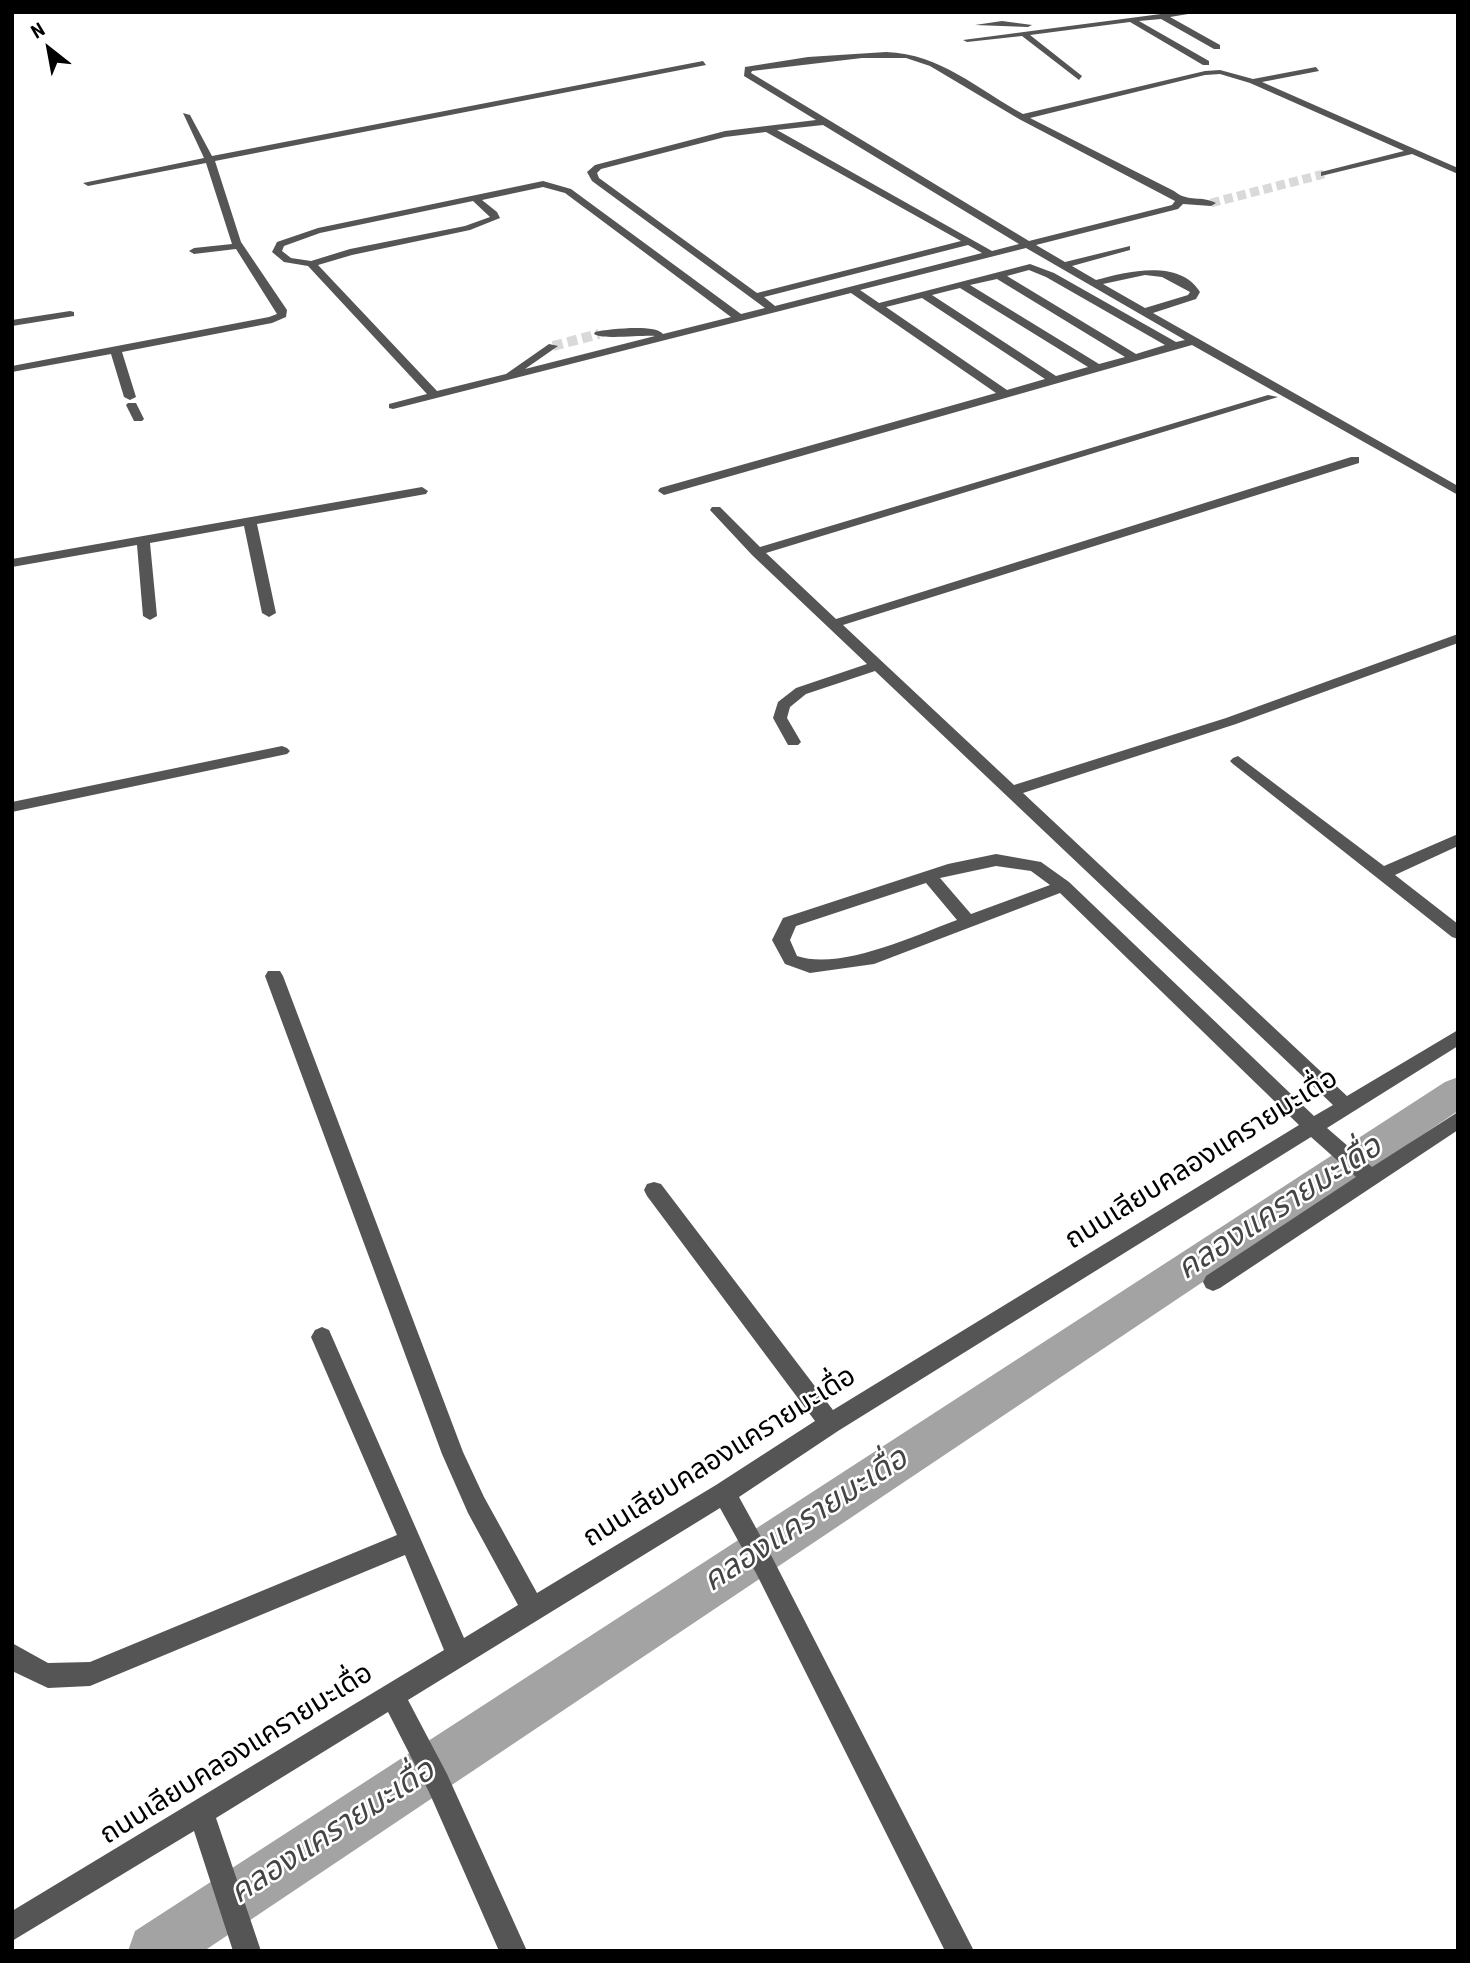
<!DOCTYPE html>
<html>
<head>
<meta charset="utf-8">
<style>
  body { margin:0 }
  #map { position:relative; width:1470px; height:1963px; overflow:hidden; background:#fff; font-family:"Roboto Condensed",sans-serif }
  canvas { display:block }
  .frame { position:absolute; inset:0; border:14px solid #000; pointer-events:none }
  .north { position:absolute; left:14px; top:14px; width:70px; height:70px; -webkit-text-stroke:5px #fff; paint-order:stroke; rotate:329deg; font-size:19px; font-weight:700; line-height:28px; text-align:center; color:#000 }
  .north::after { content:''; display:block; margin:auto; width:24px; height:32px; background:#000; clip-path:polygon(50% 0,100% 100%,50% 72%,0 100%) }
</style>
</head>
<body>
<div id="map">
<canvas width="1470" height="1963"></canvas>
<div class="frame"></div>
<div class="north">N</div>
</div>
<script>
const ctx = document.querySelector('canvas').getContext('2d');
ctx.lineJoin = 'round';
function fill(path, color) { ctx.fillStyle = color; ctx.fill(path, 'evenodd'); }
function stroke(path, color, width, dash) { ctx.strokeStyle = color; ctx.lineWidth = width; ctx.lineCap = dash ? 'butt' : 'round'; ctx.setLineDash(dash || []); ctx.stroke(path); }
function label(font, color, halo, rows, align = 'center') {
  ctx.font = font + ' "Roboto Condensed","Noto Sans Thai",sans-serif'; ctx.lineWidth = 5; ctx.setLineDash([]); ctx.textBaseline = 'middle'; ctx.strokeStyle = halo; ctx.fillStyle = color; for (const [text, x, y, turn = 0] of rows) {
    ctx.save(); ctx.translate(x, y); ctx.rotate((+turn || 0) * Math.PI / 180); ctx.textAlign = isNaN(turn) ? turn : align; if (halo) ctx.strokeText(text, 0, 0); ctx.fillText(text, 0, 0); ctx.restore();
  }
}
fill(new Path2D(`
  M1458,1077V1111L204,1951H128L135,1931L1445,1082Z`), '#a3a3a3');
stroke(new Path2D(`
  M1211,203L1324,174`), '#d9d9d9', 9, [9, 4.5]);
stroke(new Path2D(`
  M553,346L599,334`), '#d9d9d9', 10, [10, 5]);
fill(new Path2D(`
  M12,12H19L12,15Z
  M1176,12H1200L1170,17L1220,45V49H1214L1161,19L1139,21L1209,61V65H1203L1130,22L1030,35L1082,76L1079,80L1022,36L967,42L963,40Z
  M1002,21L1032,25L1028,27L975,25Z
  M886,52C941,54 977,89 1023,114L1205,71L1220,70L1253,79L1316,67L1319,71L1262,82L1458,168V174L1412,154L1321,176V172L1404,151L1250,83L1220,74L1205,75L1030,118L1174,191C1189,203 1201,195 1216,203L1211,206L1183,204L1178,209L1036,245L1065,262L1130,246V250L1072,266L1096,280C1126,272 1179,258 1200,292L1196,299L1153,313L1458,486V495L1192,345L664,495L658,491L660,488L996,393L851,293L393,409L389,408V404L427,394L308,266L284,262L272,252L277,242L318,228L543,181L571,189L741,314L765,308L592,181L587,172L595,165L725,131L816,120L744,76L745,67L808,57ZM862,58H906L930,66L1019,119L1175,201L1172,205L1029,241L751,73L752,71ZM823,125L1019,244L992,251L777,130ZM766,132L961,241L757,293L599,178L597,173L601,169L725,137ZM543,187L565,193L731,317L663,334C656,324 609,329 595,332L594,334C603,340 641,335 655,336L525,369L558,346L549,344L506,374L437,391L318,265L352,255L470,230L500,218L497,212L482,200ZM473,201L490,217L465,226L350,249L311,261L291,258L282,251L284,246L320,233ZM968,245L982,253L775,306L764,297ZM1026,248L1185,340L1176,342L1054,273L1030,264L879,303L860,290ZM1029,270L1046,277L1165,345L1136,354L1007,276ZM1145,275L1162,277L1190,292L1188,295L1145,308L1103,284ZM997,279L1125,357L1099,364L970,285ZM960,288L1088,367L1056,376L932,295ZM922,298L1045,379L1007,390L886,307Z
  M703,61L706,65L215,161L241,242L287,310L286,317L272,323L122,352L136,397L130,400L124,397L111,354L12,372V366L269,317L277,314L236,249L194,254L189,251L194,248L232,244L206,163L88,186L83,183L204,158L183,113L190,115L212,156Z
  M70,311L74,312V316L12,326V320Z
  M1268,395L1278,397L766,553L836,619L1351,457H1359V463L843,625L1014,785L1226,718L1458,634V643L1236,724L1023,793L1347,1096L1458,1030V1046L1327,1128L1372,1167L1458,1112V1130L1220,1288L1213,1291L1206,1288L1203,1282L1206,1276L1356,1177L1311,1137L838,1431L739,1497L772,1557L974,1951H945L756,1573L720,1508L408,1700L447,1774L527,1951H499L429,1792L388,1712L216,1818L261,1951H233L194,1831L12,1941V1911L444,1650L405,1555L90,1686L48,1688L12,1671V1643L48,1663L90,1662L397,1535L311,1337L315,1330L322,1327L329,1330L464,1638L518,1605L468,1513L442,1454L265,976L268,971H280L283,976L463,1452L484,1497L537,1593L716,1485L815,1421L647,1196L644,1190L647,1184L654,1182L661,1184L833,1410L1299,1125L1060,893L874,964L810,973L785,964L772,940L783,918L948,864L996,854L1041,862L1069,882L1314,1116L1333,1105L875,671L806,694L790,707L787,718L801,742L798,745H788L773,718L778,702L796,688L867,664L752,555L710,510L712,507H720L760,547ZM996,866L1031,871L1050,885L971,914L940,878ZM926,883L957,920C916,935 840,971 797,956L790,940L796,926Z
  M128,403H136L144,419L142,421H134L126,405Z
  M422,487L428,491L426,494L257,524L276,613L269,617L262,613L244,526L150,543L157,616L150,620L143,616L137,545L12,567V559Z
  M282,746L287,748L290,751L287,754L12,812V802Z
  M1238,756L1384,866L1458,834V846L1395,875L1458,924V939L1452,937L1233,764L1230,761L1233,758Z`), '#555');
label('28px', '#000', '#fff', [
  ["ถนนเลียบคลองแครายมะเดื่อ",1202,1160,-32],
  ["ถนนเลียบคลองแครายมะเดื่อ",720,1458,-32],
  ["ถนนเลียบคลองแครายมะเดื่อ",237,1755,-32]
]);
label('italic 32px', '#444', '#fff', [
  ["คลองแครายมะเดื่อ",1280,1209,-33],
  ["คลองแครายมะเดื่อ",806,1521,-33],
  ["คลองแครายมะเดื่อ",333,1833,-33]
]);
</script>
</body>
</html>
